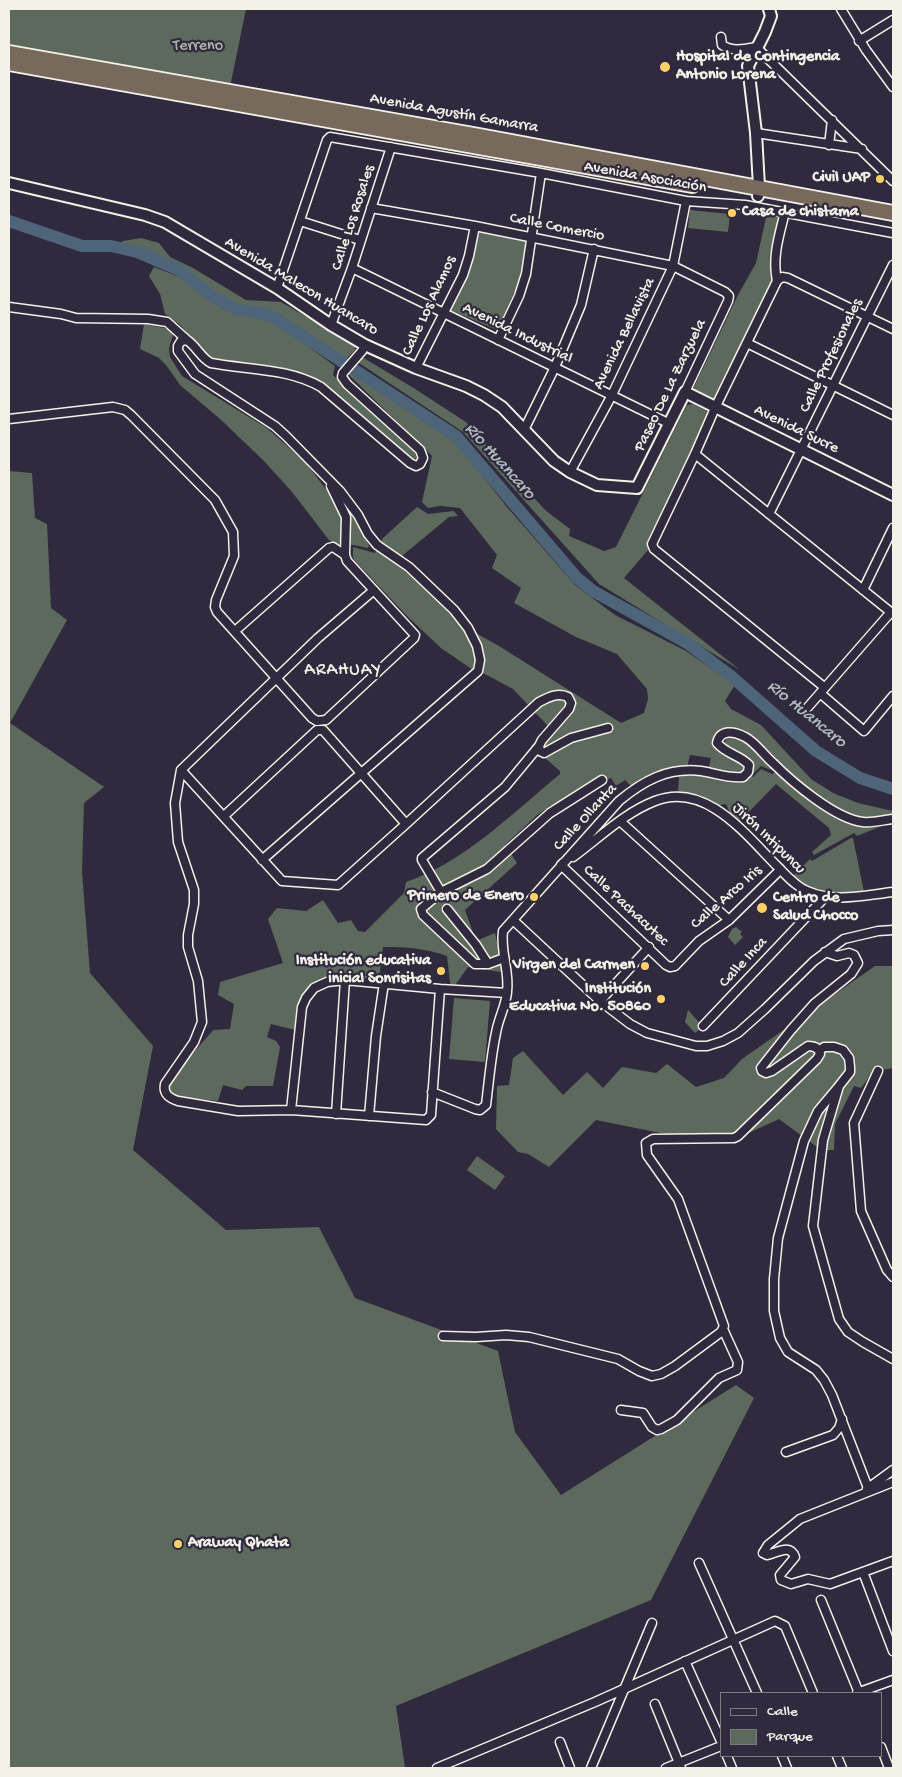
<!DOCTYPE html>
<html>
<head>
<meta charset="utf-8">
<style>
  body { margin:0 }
  #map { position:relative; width:902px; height:1777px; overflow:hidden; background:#2f2a3d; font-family:"Gochi Hand",sans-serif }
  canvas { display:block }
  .frame { position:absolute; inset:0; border:10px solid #f4f1e8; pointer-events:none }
  .legend { position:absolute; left:720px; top:1692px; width:162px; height:65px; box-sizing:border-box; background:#2f2a3d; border:1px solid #7e7a81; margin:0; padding:6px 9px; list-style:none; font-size:15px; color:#f4f1e8 }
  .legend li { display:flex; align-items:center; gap:10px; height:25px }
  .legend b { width:25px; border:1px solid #7e7a81 }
</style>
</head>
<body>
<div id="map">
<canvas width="902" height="1777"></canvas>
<div class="frame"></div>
<ul class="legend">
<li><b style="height:6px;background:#2f2a3d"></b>Calle</li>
<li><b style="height:14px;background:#5e695d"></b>Parque</li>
</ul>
</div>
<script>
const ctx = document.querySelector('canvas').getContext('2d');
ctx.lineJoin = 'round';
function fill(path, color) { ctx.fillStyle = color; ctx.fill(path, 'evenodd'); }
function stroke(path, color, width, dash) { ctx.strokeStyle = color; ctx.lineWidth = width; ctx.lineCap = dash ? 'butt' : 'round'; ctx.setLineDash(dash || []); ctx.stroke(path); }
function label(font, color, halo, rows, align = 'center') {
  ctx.font = font + ' "Gochi Hand",sans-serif'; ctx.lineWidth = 4.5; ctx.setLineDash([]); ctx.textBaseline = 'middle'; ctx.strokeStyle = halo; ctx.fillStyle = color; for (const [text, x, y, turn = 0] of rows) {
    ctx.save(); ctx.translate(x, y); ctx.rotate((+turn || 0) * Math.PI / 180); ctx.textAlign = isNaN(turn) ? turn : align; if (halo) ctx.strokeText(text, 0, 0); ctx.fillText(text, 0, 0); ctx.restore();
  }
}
fill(new Path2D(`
  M9,9H246L229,92L9,46Z
  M690,210L730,214L728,232L688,228Z
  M767,213L781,214L770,271L772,281L716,402L693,389L738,295L756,263Z
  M480,232L527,241L520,280L497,330L450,310Z
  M141,238L159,243L170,257L193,268L246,300L281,302L355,345V350L346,359L273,312L240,307L220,297L174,263L139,249L119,245L123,241Z
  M154,267L177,276L220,307L234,314L254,316L273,321L335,366L333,375L414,451L417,458L413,459L326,386L307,374L281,369L217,361L207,356L180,325L165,314L160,294L149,276Z
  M144,324L169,329L173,335L169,348L170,357L182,376L267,428L305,462L336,502L343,520V534L338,547L329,540L292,492L264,461L220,419L180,385L166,365L159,358L140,349Z
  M362,357L412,387L466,422L545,510L570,529L569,536L604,551L616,547L687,405L693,404L710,413L647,542L648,550L624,578L740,670L599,584L463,432L356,361Z
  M347,368L449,437L461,449L507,507L575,585L615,615L686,651L735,685L725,701L731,709L761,725L811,779L833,793L858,803L893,811V815C879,820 859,819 846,813L794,779L751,737L726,730L716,746C717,748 719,751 721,753C729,760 743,757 745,770L741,774L737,776L708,771L711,758L690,755L687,768L634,789L625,780L616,786L611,778L590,784L575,794L550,806L536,816L505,845L517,863L465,910L476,941L495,933L502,966L501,972L468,967L451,991L447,956C425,948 405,947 383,947L379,979L357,978L316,988L301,1007L295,1030L271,1024L267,1037L276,1041L280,1047L273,1086H246L242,1090L223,1085L218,1101L178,1097L172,1094L168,1089C176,1068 199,1048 213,1030L230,1029L234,1004L218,995L220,982L283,963L268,919L277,908L306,911L323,900L338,923L351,920L358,931L365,932L404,893L406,882C463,863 514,812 560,774V771L531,746L550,728L513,689L483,673L482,655L472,631L499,646L621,723L644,713L648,699L647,689L617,654L576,637L514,603L521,588L492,568L497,555L460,508L440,506L428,508L422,502L432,456L345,371Z
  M9,471L32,473L35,518L47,524L51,608L67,620L10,723L104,787L84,803L82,872L90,973L153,1046L133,1150L226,1230L319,1227L355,1298L498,1351L515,1432L561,1495L736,1385L754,1398L651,1600L396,1706L405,1768H9Z
  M341,498L352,507L369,546L368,548L348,544L350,518Z
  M417,507L428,514L454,511L458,516L449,517L402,556L379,544L383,538Z
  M353,547L375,553L377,549C398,564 417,581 437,598C442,603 449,607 454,613C465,627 482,653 476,672L441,648L408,617L355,561L353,558Z
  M733,736L742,739L774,769L771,770L761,766L753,774V767L751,760L727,747L724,744L727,738Z
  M761,769L772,774L776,772C794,789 833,821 858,825C868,827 879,824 889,823L857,836L854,833L814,855L812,852L831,835L829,828L776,784L739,822L731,816L726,804L713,806L704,800L678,792L679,777C684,776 690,774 695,775C712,777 738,791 751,776L753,777Z
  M851,838H853L864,892L847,893L826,890L825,891L802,885L793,876L810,859L812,861Z
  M736,927L742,932L740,934L743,937L735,945L728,937L732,929Z
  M875,966H893V1068L882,1070L876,1068L861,1088L854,1086L835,1124L834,1150H821L779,1119L742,1136H675L596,1120L549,1167L528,1154L518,1152L496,1129L497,1086L509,1085L513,1058L523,1051L563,1095L587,1072L603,1088L622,1067L656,1073L667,1064L696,1087L724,1078L742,1059Z
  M454,998L490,1001L485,1062L449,1059Z
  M688,1010L706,1030L703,1032L700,1029L695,1033L685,1022Z
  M477,1156L505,1176L495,1190L467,1170Z`), '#5e695d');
stroke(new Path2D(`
  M9,221L82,246H111L137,252L179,270L213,297L238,310L257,312L275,318L456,436L577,578L593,591L687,643L731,676L816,751L860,778L893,789`), '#4e6479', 12);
const minor = new Path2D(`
  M841,9L866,50L893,87
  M721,37L722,45C732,52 745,49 756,47L893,181
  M859,41L893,20
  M756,133L862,149
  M829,145L832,120
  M371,208L475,226L673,266L725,292L729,296L728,301L685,392
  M785,212C779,236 772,257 777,281L715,408L695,454L652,544L654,549L824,687
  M300,221L360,240
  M352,268L670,424
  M777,281L782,277L788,278L893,329
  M277,288L327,140L330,137L541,173L686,201L745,205L893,233
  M9,307L61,314L76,318L148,319L167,322L187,340
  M331,325L352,268L391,147
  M498,340L519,296L526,274L541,173
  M747,343L893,415
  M416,368L463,275L469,256L475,226
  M9,419L113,407L125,410L131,415L215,500L233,532L234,556L216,600L215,607L217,612L312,718L317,721L326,720L414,638L415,635L347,561L345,555L333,547L329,548L235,631
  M524,430L555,367L581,305L594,249
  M695,454L893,614
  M570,472L612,395L673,266L686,201
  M331,486L346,517L345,555
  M769,514L893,265
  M863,590L893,528
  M820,693L864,731L893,696
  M808,707L891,612
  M181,770L282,881L338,885L406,824L539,702C549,697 558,692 568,697L571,703L569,709L542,740L539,746L540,751L544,753L571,738L608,728
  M224,816L317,730H323L406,824
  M620,821L729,920
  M573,857C599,838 624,813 655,801C706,781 746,835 778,867C786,875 795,886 807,891C834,903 865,895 893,892
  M262,860L478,671L480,660L477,646L468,628L454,610L409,567L377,545L368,534L358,515L340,491L286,436L275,426L195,374L178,351V346L181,341L187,340C197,347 201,358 211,363C248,370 288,368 321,387L410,463L416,466L420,464L423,458L420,450L347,384L342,377L343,373L362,351L365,345
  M563,863L561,865L666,965L670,967L675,966L699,941L729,920L780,870
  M441,892L487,869L550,813L602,780
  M447,909L476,945L488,964
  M513,920L600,1001L630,1024L647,1033L696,1046H707L723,1041L738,1033L765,1009L814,961L844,939L878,931L893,930
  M504,958L488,964H475L423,915L421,909L441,892L422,860V858L505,787L539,746
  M440,989L507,993
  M600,1001L649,947
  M703,1026L826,896
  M819,1051L824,1047H834L843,1050L849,1058L850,1067V1072L839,1086L823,1140L813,1226L839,1319L848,1332L863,1342L893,1359
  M878,1071L854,1123L861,1211L887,1270L893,1277
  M839,1086L818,1111L804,1141L778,1238L774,1279V1311L780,1338L788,1352L816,1370L824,1380L832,1395L868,1488
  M432,1092L475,1109L480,1110L486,1105C489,1081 491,1056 496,1033C498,1019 506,1006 507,992C510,971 500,952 503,931L619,801C643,781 668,767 701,771C715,773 729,779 743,777L748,772L749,765C740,755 726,754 717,743C720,729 734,731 745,737C755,742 764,755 773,763C792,782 835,819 863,822C873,823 883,820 893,819
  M291,1110L302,1007L306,998L314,988L327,982L345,980L440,989L431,1115L426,1120L291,1110L238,1111L178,1101C169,1098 163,1094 165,1084L194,1042L202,1022L198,981L188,947V935L194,904V890L178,842L175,803L181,770L318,638L374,590
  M336,1114L345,980
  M369,1116L376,1036L384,983
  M443,1336L476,1337L506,1335L529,1337L618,1359L639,1371L652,1376L661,1374L675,1366L721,1332L724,1326L678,1199L647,1155L646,1143L653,1139L734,1138L738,1136L817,1059L820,1054C819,1048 814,1046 808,1046L772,1071L766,1073L762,1071L761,1068L791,1030L815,1003L851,974L858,963L854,955L849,953L837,956L825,952
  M621,1410L643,1413L652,1427L657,1430L661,1429L677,1420L719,1378L737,1370L738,1362L723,1329
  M786,1452L833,1435L839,1428L842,1419
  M893,1482L800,1519L768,1545L763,1553L767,1555C777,1553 790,1543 795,1557L780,1575L781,1580L791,1584L808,1579L830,1584L893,1561
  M867,1489L893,1470
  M699,1563L757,1693
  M863,1572L893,1651
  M821,1600L859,1693
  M685,1661L721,1741
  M857,1693L893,1680
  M655,1704L681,1768
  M560,1742L570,1768
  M881,1747L889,1768
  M727,1756L732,1768
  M782,1756L787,1768
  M837,1756L842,1768
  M437,1768L595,1702L775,1621L785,1626L813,1693
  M591,1768L652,1623
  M666,1768L721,1746`);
const tertiary = new Path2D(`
  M9,183L145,215L165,222L277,288L331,325L365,345L416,368L466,386L484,395L502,407L554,461L570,472L597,485L637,488L685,392L893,495
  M758,196L759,187L756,133L748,66L765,32L771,16L769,9`);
const trunk = new Path2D(`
  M9,53L479,136L893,213
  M9,63L692,185`);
stroke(minor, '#f4f1e8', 11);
stroke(tertiary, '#f4f1e8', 14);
stroke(trunk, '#f4f1e8', 18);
stroke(minor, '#2f2a3d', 8);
stroke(tertiary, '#2f2a3d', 10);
stroke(trunk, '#77695c', 14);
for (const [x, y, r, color] of [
  [665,67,6,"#ffd166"],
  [880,179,5,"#ffd166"],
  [732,213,5,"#ffd166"],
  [534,897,5,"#ffd166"],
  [762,908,6,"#ffd166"],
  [645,966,5,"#ffd166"],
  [441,971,5,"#ffd166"],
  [661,999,5,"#ffd166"],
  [178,1544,5,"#ffd166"]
]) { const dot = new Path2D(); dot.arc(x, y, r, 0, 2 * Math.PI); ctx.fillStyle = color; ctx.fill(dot); stroke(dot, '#2f2a3d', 2); }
label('16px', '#b0b4a9', '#2f2a3d', [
  ["Terreno",198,47]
]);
label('bold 16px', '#f4f1e8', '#2f2a3d', [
  ["Hospital de Contingencia",676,58,"left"],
  ["Antonio Lorena",676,76,"left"],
  ["Civil UAP",870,179],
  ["Casa de chistama",742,213,"left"],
  ["Primero de Enero",524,897],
  ["Centro de",773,899,"left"],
  ["Salud Chocco",773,917,"left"],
  ["Institución educativa",431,962],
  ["inicial Sonrisitas",431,980],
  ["Virgen del Carmen",635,966],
  ["Institución",651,990],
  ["Educativa No. 50860",651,1008],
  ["Araway Qhata",188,1544,"left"]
], 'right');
label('16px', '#f4f1e8', '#2f2a3d', [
  ["Avenida Agustín Gamarra",454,114,10],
  ["Avenida Asociación",645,178,10],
  ["Calle Los Rosales",354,218,-72],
  ["Calle Comercio",557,228,11],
  ["Avenida Malecon Huancaro",301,287,31],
  ["Calle Los Alamos",430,306,-65],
  ["Avenida Industrial",517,334,26],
  ["Avenida Bellavista",625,334,-64],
  ["Calle Profesionales",832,356,-64],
  ["Paseo De La Zarzuela",671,386,-64],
  ["Avenida Sucre",796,430,26],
  ["Calle Ollanta",586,818,-47],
  ["Jirón Intipuncu",768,839,44],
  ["Calle Arco Iris",727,898,-41],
  ["Calle Pachacutec",625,906,43],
  ["Calle Inca",744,963,-47]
]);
label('italic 18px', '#b2b9bc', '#2f2a3d', [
  ["Río Huancaro",499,462,48],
  ["Río Huancaro",806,715,39]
]);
ctx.letterSpacing = '1px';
label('18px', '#f4f1e8', '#2f2a3d', [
  ["ARAHUAY",343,671]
]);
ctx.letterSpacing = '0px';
</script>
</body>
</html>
